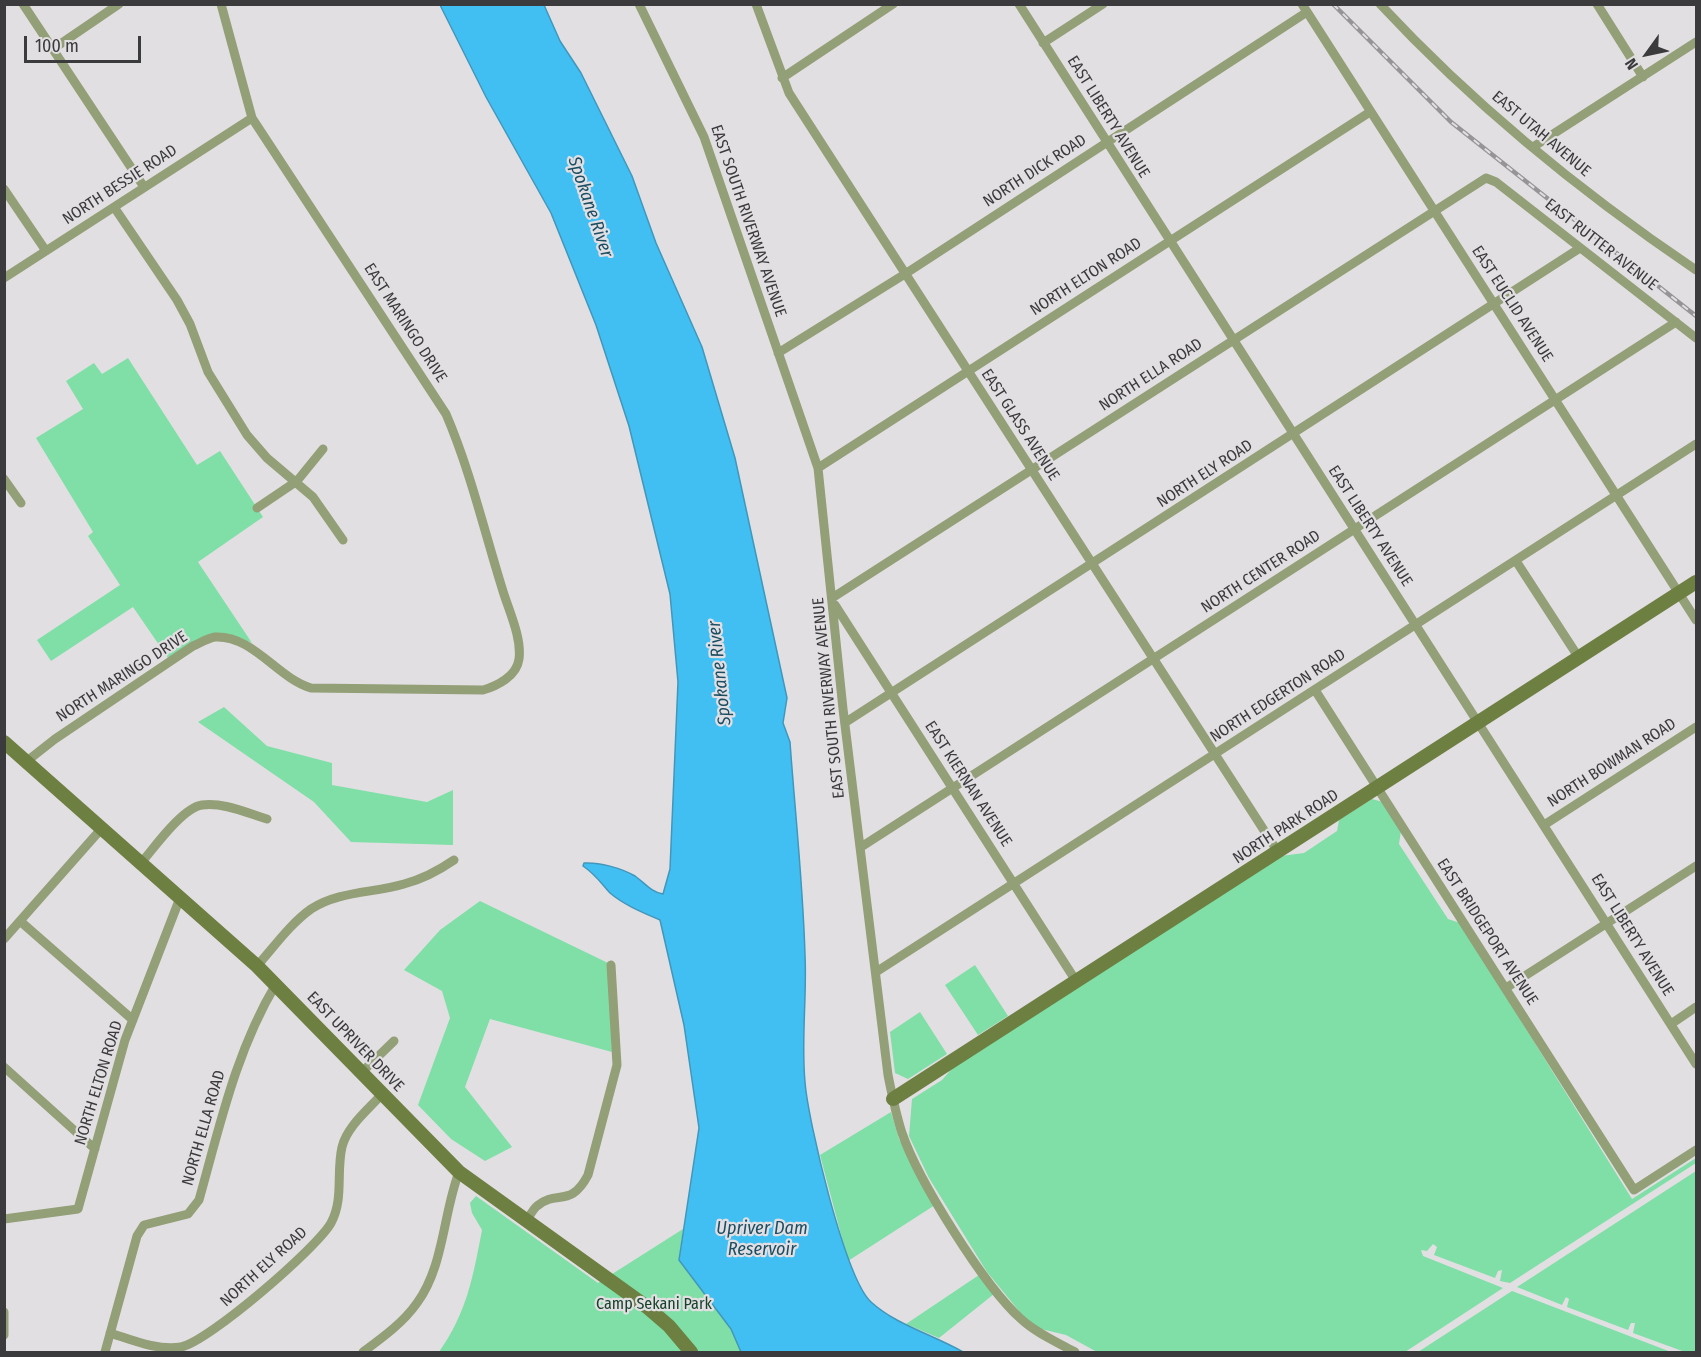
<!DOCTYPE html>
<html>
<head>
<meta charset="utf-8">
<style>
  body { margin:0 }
  #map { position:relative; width:1701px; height:1357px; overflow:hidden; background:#e2dfe3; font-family:"Fira Sans Condensed",sans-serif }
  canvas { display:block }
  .frame { position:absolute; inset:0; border:6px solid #3b3a3c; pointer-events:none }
  .north { position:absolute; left:1617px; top:24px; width:60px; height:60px; -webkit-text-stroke:4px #e2dfe3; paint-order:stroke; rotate:237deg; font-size:16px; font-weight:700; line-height:24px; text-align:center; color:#3b3a3c }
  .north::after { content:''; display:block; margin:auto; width:21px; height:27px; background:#3b3a3c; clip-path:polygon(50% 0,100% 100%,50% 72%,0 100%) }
  .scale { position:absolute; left:24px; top:36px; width:117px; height:27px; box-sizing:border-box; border:3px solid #3b3a3c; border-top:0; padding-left:8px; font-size:18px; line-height:21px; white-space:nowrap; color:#3b3a3c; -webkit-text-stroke:4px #e2dfe3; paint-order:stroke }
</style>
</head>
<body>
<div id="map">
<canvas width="1701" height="1357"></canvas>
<div class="frame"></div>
<div class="north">N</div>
<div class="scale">100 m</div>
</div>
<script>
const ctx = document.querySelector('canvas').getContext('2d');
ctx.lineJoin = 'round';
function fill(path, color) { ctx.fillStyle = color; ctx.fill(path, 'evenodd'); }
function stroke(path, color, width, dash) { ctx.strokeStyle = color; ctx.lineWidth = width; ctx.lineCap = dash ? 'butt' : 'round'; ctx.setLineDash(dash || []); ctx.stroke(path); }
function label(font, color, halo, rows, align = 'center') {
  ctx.font = font + ' "Fira Sans Condensed",sans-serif'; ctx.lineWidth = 4.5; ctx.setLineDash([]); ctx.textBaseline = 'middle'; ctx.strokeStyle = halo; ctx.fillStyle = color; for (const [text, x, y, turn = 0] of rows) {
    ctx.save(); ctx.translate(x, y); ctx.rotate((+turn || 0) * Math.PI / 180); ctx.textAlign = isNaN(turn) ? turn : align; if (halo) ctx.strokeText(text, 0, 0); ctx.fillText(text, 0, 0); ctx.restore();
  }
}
fill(new Path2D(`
  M128,358L197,465L220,451L263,517L198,562L252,643C213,624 202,640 168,658L133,607L51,661L37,640L120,585L88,536L93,532L36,438L83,409L66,381L94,363L102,374Z
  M224,707L267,746L332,763V785L427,802L453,790V845L351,842L314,802L198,722Z
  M1372,799L1383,802L1401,831L1399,844L1448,919L1460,923L1632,1199L1696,1158V1163L1510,1283L1500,1281L1502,1270L1498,1271L1495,1278L1434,1255L1437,1247L1433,1244L1427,1251L1421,1250L1423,1256L1503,1288L1405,1352H1097L1066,1335L1041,1329L1024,1317L987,1272L929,1178L909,1136L912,1099L942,1080L957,1063L1281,856L1304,853L1337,831L1339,820Z
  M480,901L608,963L612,1052L490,1019L465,1087L512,1147L485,1161L451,1139L418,1105L450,1018L442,991L404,970L440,930Z
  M975,965L1008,1016L978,1035L945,985Z
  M920,1012L947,1054L908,1079L895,1073L890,1032Z
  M891,1112L899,1139L935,1205L848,1261L820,1155Z
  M1696,1171V1352H1685L1633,1333L1635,1323H1631L1628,1330L1567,1307L1569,1299L1566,1297L1562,1305L1517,1287Z
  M476,1196L598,1283L683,1229L679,1260L731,1329L741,1352H439C467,1312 473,1277 482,1230L472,1213L470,1203Z
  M979,1275L994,1294L939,1338L906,1324Z
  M1512,1291L1671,1352H1418Z`), '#7fdfa6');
const water = new Path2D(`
  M440,5H544L560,41L581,73L632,176L656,243L702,347L735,458L787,698L783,723L790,742C795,812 803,884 805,955C807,997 801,1040 805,1082C808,1121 845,1278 871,1302C896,1325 934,1335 963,1352H741L731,1329L679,1260L699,1128L684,1025L660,920C644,913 624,905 610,893C601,883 595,874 583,866L584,863C599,862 621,868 635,876C645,883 651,892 663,894L670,869L678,682L670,594L629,426L596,325L551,213L486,97Z`);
fill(water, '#42bff2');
stroke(water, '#4097bb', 1.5);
stroke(new Path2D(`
  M23,4L144,187
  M639,4L704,137L818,468L843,709L888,1075C892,1095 896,1115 902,1133C918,1180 984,1286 1021,1319C1036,1333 1057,1342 1075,1352
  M756,4L789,93L1278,852
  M1019,4L1696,1064
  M1302,4L1696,620
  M1380,4C1474,105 1582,193 1696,270
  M1597,4L1643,77
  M1043,43L1103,4
  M53,49L119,4
  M782,78L893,4
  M1533,147L1696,42
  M4,189L46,251
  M114,207L177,300L190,324L208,372L247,435L267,458L313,497L343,540
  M4,278L252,118
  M778,353L905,274L1307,12
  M818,468L1370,112
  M4,479L21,503
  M257,508L297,481L323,449
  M1516,561L1579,658
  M832,598L1486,178L1496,182L1696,338
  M835,605L1076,981
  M1315,690L1634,1190L1696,1150
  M846,722L1580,248
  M27,761L55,739L193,646C200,643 208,638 215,637C253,635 277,678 311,688L483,690C497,686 517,676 519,659C522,637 508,609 502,588C484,530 470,470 446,414L252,118L221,4
  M1544,825L1696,727
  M861,847L1676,322
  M141,863C154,848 182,808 202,805C223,802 247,813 267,819
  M20,921L133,1020
  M4,939L102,828
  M257,966C274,947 290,924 311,909C338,891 374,893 404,884C423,879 438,871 454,860
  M876,972L1696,444
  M1506,988L1696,866
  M1671,1024L1696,1007
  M4,1067L95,1149
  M362,1072L394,1041
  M4,1219L78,1209L125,1040L180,898
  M526,1222C529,1217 533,1209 537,1206C557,1189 570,1209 588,1175L617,1065L611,965
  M4,1312V1335
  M110,1333C132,1340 158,1351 181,1347C208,1342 317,1248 331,1223C344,1199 336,1173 342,1147C347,1126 369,1109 383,1093
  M105,1352L137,1236L144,1225L188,1214L199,1200C220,1125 236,1051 276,984
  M363,1352C382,1338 403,1323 417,1303C444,1266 443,1214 459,1172`), '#939f77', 9);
stroke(new Path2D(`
  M4,742L257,966L459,1172L647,1307L669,1326L691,1352
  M893,1099L1696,582`), '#6e7f42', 14);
const rail = new Path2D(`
  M1333,4L1451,122L1696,316`);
stroke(rail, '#979498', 4.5);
stroke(rail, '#e2dfe3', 2, [7]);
label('16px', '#3b3a3c', '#e2dfe3', [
  ["EAST LIBERTY AVENUE",1108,117,58],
  ["EAST UTAH AVENUE",1541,134,40],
  ["NORTH DICK ROAD",1035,171,-33],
  ["NORTH BESSIE ROAD",120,185,-33],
  ["EAST SOUTH RIVERWAY AVENUE",748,221,71],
  ["EAST RUTTER AVENUE",1601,245,38],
  ["NORTH ELTON ROAD",1086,277,-33],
  ["EAST EUCLID AVENUE",1512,304,57],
  ["EAST MARINGO DRIVE",405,323,57],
  ["NORTH ELLA ROAD",1151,375,-33],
  ["EAST GLASS AVENUE",1020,425,57],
  ["NORTH ELY ROAD",1205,474,-33],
  ["EAST LIBERTY AVENUE",1370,526,57],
  ["NORTH CENTER ROAD",1261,572,-33],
  ["NORTH MARINGO DRIVE",122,677,-33],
  ["NORTH EDGERTON ROAD",1278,696,-33],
  ["EAST SOUTH RIVERWAY AVENUE",829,698,-96],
  ["NORTH BOWMAN ROAD",1612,763,-33],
  ["EAST KIERNAN AVENUE",968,784,57],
  ["NORTH PARK ROAD",1286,827,-33],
  ["EAST BRIDGEPORT AVENUE",1487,932,57],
  ["EAST LIBERTY AVENUE",1632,935,58],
  ["EAST UPRIVER DRIVE",355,1042,46],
  ["NORTH ELTON ROAD",99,1083,-73],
  ["NORTH ELLA ROAD",204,1128,-74],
  ["NORTH ELY ROAD",264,1267,-42]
]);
label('16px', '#17422a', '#e2dfe3', [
  ["Camp Sekani Park",654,1305]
]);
label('italic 18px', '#1b4d63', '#e2dfe3', [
  ["Spokane River",590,207,71],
  ["Spokane River",720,673,-96],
  ["Upriver Dam",762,1229],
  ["Reservoir",762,1250]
]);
</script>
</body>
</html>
